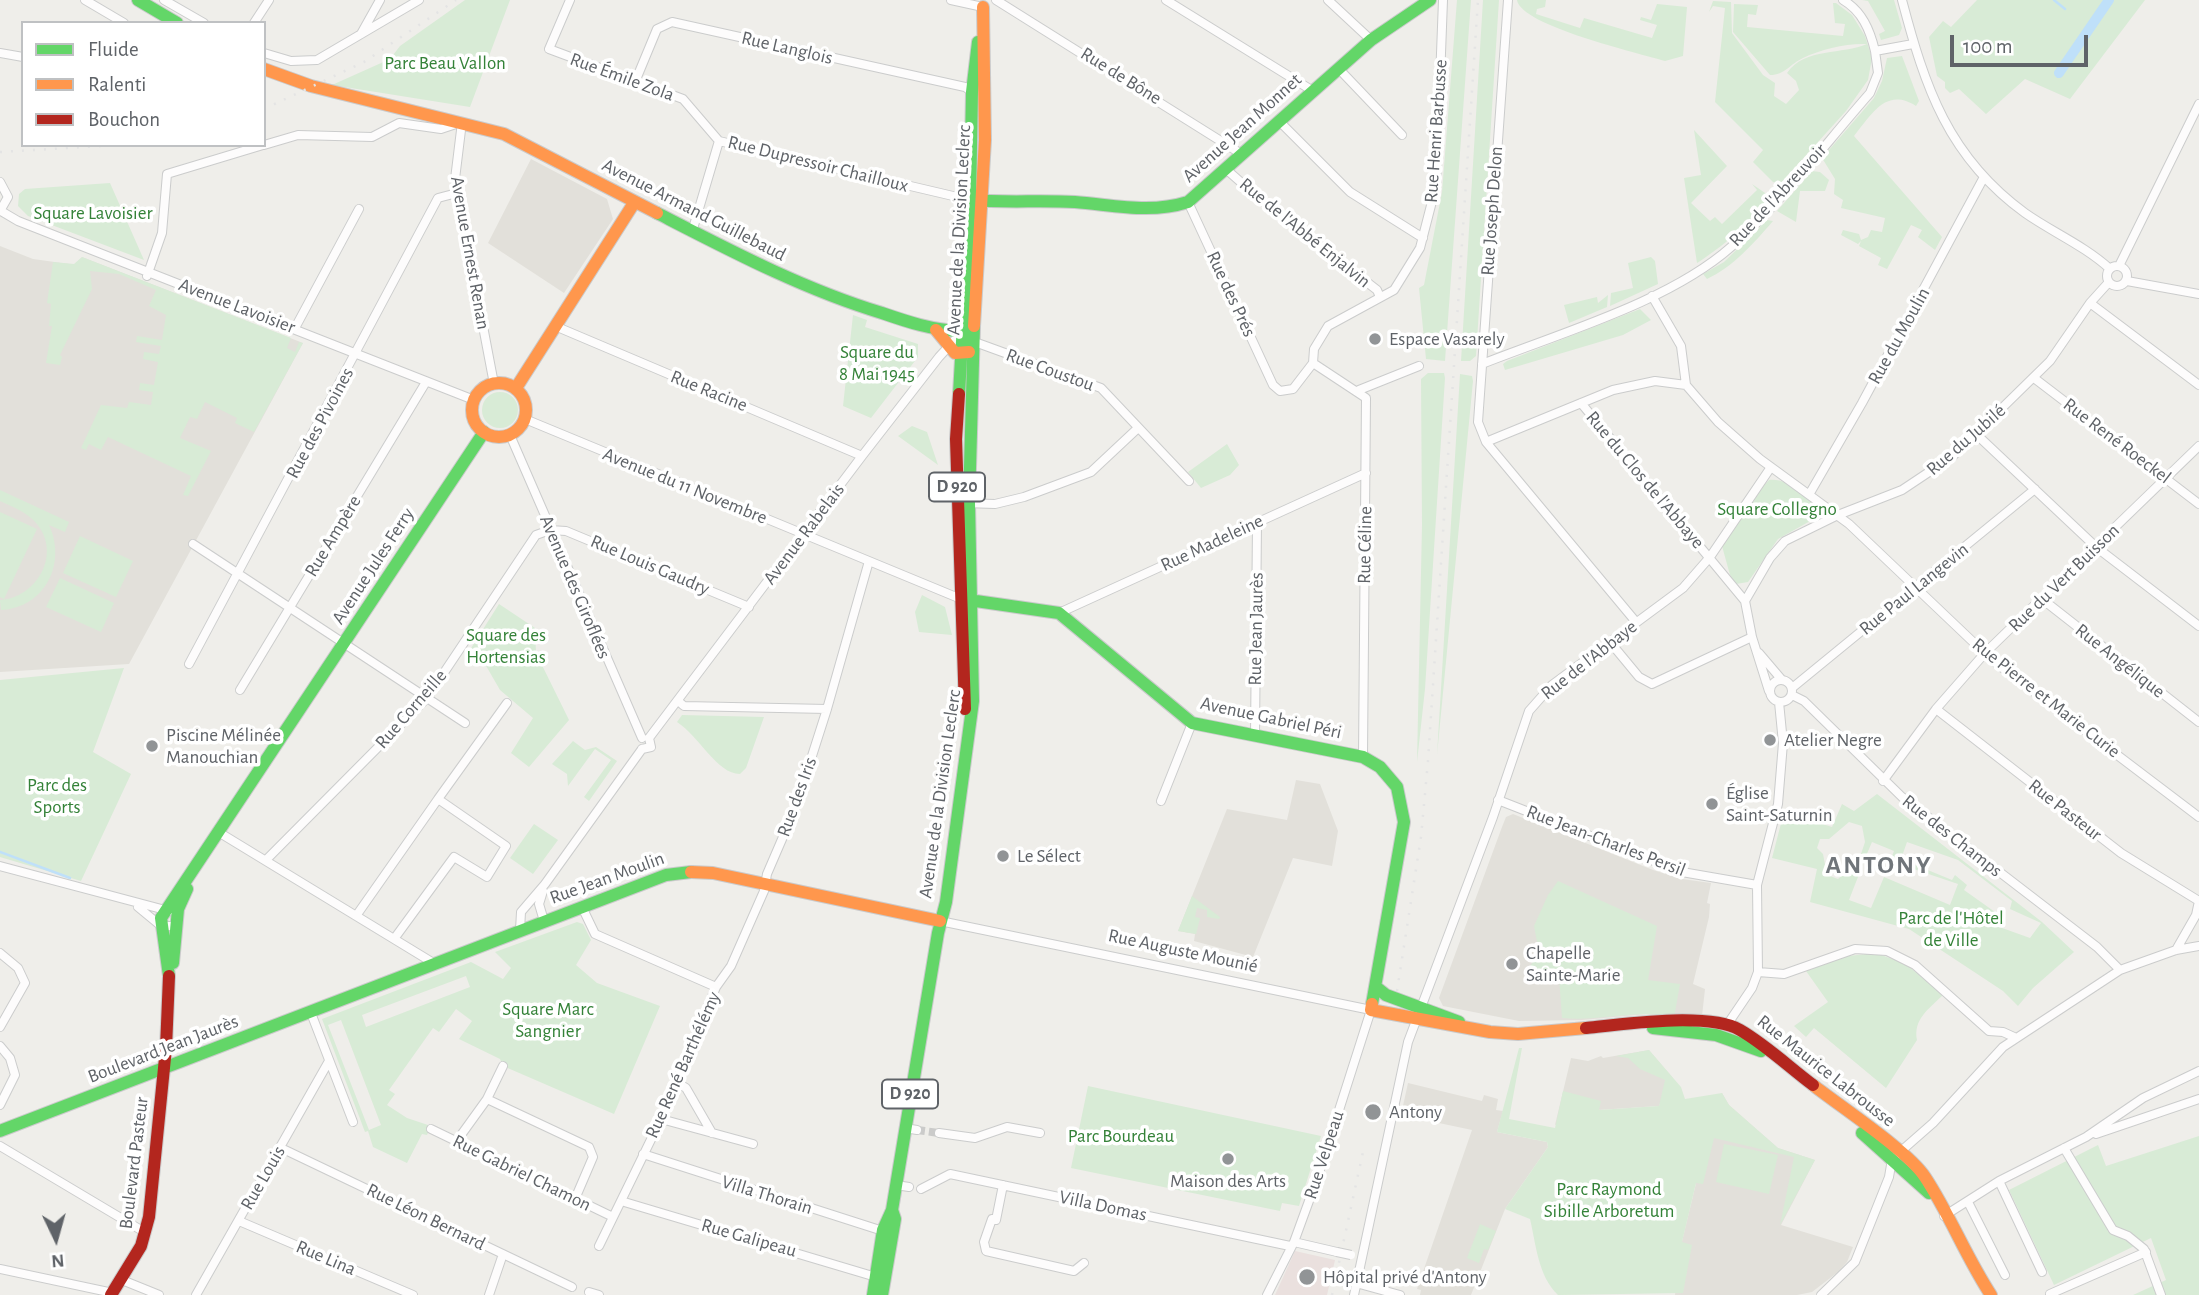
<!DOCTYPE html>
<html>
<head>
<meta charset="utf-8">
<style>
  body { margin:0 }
  #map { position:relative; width:2199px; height:1295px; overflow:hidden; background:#efeeea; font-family:"Alegreya Sans",sans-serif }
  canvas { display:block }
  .legend { position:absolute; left:21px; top:21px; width:245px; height:126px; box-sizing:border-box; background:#fff; border:2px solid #bfc1c3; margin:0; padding:9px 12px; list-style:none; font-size:21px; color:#5f6368 }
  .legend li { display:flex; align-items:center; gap:14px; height:35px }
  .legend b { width:35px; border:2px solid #bfc1c3 }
  .north { position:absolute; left:21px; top:1204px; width:70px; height:70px; -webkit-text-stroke:5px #fff; paint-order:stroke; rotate:175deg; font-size:19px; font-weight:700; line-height:28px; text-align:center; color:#5f6368 }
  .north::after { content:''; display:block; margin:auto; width:24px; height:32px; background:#5f6368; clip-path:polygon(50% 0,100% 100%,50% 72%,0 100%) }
  .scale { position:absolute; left:1950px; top:35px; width:138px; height:32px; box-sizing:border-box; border:4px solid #5f6368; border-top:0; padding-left:9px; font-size:21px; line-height:24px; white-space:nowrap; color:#5f6368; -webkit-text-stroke:5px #fff; paint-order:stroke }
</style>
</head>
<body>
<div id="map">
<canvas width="2199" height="1295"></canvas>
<ul class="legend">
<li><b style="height:9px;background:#63d668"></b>Fluide</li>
<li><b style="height:9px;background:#ff974d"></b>Ralenti</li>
<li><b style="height:9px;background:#b3261e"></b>Bouchon</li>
</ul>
<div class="north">N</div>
<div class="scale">100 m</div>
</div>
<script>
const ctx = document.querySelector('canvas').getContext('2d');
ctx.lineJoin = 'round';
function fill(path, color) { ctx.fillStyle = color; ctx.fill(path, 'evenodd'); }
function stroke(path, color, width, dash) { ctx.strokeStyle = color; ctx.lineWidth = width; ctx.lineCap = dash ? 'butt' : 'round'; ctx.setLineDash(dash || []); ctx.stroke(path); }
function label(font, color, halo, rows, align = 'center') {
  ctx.font = font + ' "Alegreya Sans",sans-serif'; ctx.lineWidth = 7; ctx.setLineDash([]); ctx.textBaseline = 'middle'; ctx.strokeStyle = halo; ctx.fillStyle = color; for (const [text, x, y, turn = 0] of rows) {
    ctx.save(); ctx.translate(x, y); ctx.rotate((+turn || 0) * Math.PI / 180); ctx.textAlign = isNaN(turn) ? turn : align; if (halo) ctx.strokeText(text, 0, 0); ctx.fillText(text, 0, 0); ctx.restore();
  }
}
fill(new Path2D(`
  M531,159L607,199L613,219L564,293L488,243Z
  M0,246L33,259L69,264H75L82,257L303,343L129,664L0,672Z
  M1296,780L1320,784L1338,831L1332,866L1293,858L1253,957L1194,941L1195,934L1178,931L1227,809L1287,820Z
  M1513,814L1653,870L1682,879L1711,883L1707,903L1710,904L1709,917L1693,984L1705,989L1702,1016L1674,1018L1658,1013L1582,1020L1519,1021L1443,1006L1439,998L1502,827L1506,817Z
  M1649,1050L1673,1078L1659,1106L1598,1110L1555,1125L1571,1058L1588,1061L1601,1056L1603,1058Z
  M1408,1083L1482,1101L1484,1095L1498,1099L1496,1110L1503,1111L1497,1132L1547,1142L1548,1147L1505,1209L1471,1295H1420L1421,1290L1417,1289L1472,1130L1401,1115Z
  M1722,1093L1729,1105L1778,1148L1815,1160L1781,1225L1853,1247L1847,1262L1838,1272L1812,1292L1797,1295H1675L1678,1258L1703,1154Z`), '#e2e0da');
fill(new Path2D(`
  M1295,1251L1335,1260L1327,1295H1275Z`), '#eae0de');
fill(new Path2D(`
  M465,0H510L470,107L332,85L390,59L400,46Z
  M1457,0H1471L1445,361L1426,359L1419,288L1424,285L1442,192Z
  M1483,0H1499L1476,356L1470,361H1461Z
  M1517,0H1546L1545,7L1537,9L1536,14L1580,28L1584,18L1652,38L1657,25L1640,20L1641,17L1651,20L1657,4L1687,7L1683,56L1665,61C1639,53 1521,26 1517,0Z
  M1862,0H1894L1902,28L1899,35L1881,40L1879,34L1885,31L1868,1Z
  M1977,0H2145L2070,99L2025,79L1986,114L1959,89L1950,93L1945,88V82L1937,76L1929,37L1943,21L1951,27Z
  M1713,1L1731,2L1732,33L1763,75L1775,83L1774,96L1786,104L1799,90L1796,81L1787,73C1805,47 1843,55 1867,44C1847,43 1821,49 1803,58C1790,64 1785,75 1770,75L1733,32L1734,4L1758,5L1756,15L1748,14L1747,27L1843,36L1845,24L1835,23L1833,3H1836L1852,15L1865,36L1872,58L1868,80L1846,111L1780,184L1773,182L1753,162L1763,150L1715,102L1725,8L1713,6L1709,12Z
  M1902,56L1919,101L1916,106C1886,87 1872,114 1854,136L1942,237L1935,250L1918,237L1922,230L1911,225L1887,269L1878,265L1881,258L1859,246L1861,241L1858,244L1841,235L1843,230L1859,234L1861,240L1868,237L1871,230L1882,232L1885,218L1841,208L1843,200L1834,194L1835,179L1822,158L1874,98L1882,81L1887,58Z
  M1694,130L1727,166L1691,203L1710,221L1715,217L1722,224L1757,190L1752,184L1768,195C1763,215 1715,252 1697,263L1684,178L1701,175Z
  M1812,171L1820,172L1829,180L1825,191H1800L1796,222L1777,211Z
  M110,183L144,260L28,216L18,206L19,194L25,189Z
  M1767,220L1773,221C1754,243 1733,267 1707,279L1703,274L1724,262Z
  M82,257L291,338L287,348L295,352L299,342L303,343L254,432L235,423L237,418L205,402L197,419L190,417L180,438L211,451L188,496L183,495L191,476L108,437L101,450L89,444L86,450L81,448L101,405L127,408L129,402L151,405L153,392L139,390L140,383L154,385L158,362L143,359L144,352L159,354L161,346L136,342L137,336L162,340L166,315L149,306L156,290L119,274L90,271L92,289L60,355L62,357L60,365L46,363L52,326H49L51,304L47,303L53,262L74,264Z
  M1651,257L1655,261L1658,284L1610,306L1611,293L1633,288L1628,263Z
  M1608,295L1607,307L1569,323L1564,305L1597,297L1598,303Z
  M1640,309L1651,320L1623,335L1505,370L1503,364L1507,361Z
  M853,315L867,320L865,327L918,344V357L871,418L843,406Z
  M1428,373H1444L1445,378L1425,689L1417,762L1422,525L1421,379Z
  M1460,374L1472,376L1473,381L1437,755Z
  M482 410a18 18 0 1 1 36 0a18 18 0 1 1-36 0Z
  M912,426L927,432L938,465L898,436Z
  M1227,444L1239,465L1230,475L1201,488L1188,472Z
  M1769,480C1786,477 1818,498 1821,515L1778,539L1748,582L1736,584L1730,575L1722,546L1758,491Z
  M0,490L69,522L65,532L49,525C67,563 45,608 1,610L0,600C36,598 62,555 37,524C27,512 13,507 0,501Z
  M0,512L37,529L4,599L0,597Z
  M80,536L133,561L116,597L63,573Z
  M60,578L114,603L101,632L46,607Z
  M922,595L945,607L952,635L919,632L915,612Z
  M499,604L535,628L536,653L569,720L529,767L511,753L533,718L500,690L485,664L468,653Z
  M124,668L93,752L131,774L81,881L0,857V680Z
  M682,715L764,717L746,768L740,774C717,774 699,736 677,722Z
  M573,741L585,750L596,747L617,761L589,801L584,797L611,760L595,749L568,786L567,774L552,764Z
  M1877,794L2042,922L2074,952L2033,988L2018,1006L2003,991L1909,929L1810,902L1817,869L1772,858L1784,812L1832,827L1842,804L1854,811ZM1849,822L1862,826L1865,842L1861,854L1866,856L1872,842L1894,851L1890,861L1958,884L1950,905L1884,877L1871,908L1849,900L1863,864L1857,862L1838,879L1827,875L1823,854L1817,848L1820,839H1829ZM1907,842L1958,860L2012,901L2010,909L2041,923L2030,938L1991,924L1995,912L1964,890L1967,885L1955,875L1952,880L1901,859Z
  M534,824L558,840L533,874L510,858Z
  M1558,881L1657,926L1648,980L1680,984L1674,1018C1639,1008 1599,1022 1562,1018L1559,977L1542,974L1541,979L1529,968L1539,952L1534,926L1548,895Z
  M1192,896L1220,917L1219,919L1207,917V910L1197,908L1195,917L1200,918L1196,934L1178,931Z
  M577,922L583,924L591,940L576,965L597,983L660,1006L614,1114L503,1066L500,1059L459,1039L472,1021L456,1009L439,1032L433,1028L389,1090L395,1094L387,1105L407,1118L431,1126L427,1135L422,1134L407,1163L373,1147L368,1131L365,1132L322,1019L471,962L503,979L511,968L495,952ZM466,976L470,987L366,1027L362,1015ZM341,1020L381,1125L369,1130L328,1025Z
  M1876,953L1906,964L1943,995C1929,1009 1913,1019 1917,1040L1886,1088L1814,1028L1806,1037L1794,1026L1828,1002L1806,971L1848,956Z
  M1519,1048H1522L1509,1119L1555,1128L1563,1091L1601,1101L1599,1110L1659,1106L1665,1080L1640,1069L1628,1058L1616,1056L1649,1050L1681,1087L1685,1099L1722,1093L1729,1105L1778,1148L1815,1160L1780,1225L1794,1157L1714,1138L1703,1184L1696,1183L1682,1242L1692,1245L1683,1293L1558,1295C1538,1276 1536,1244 1530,1219L1505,1209L1548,1147L1547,1142L1497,1132Z
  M1088,1086L1321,1136L1299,1206L1282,1203L1280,1211L1071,1168Z
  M2199,1136V1295H2133L2166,1280L2151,1238L2054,1285L2009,1190L2098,1145L2106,1166Z
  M1724,1144L1778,1155L1769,1194L1716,1182Z
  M1480,1224L1496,1231L1488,1250L1484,1249L1479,1263L1467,1258Z`), '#d8ebd6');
stroke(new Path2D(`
  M2054,0L2065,9
  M0,852L70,878`), '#bfe0f9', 2.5);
stroke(new Path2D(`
  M2059,73L2109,0`), '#bfe0f9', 10);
stroke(new Path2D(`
  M917,1130L939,1133`), '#cbcbca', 8, [8, 4]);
const street = new Path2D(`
  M85,0L124,23
  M164,0L204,23
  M570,0L549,49L683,99L719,141
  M951,0L983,7
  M996,0L1243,155
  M1166,0L1313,91
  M1328,0L1371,40
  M1508,0L1478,422L1486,442L1636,622
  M1843,0C1862,11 1870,30 1875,51
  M1902,0C1925,87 1948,157 2025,213C2052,232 2085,246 2110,269
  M254,23L269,0
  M361,34L380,0
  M0,53L23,57
  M264,53L291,61L317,60L419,0
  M1338,68L1402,135
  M635,82L657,29L672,22L965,87L972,92
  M1280,122L1350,192L1423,238
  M264,145L298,135L372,137L399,123L441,129L462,122L455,179L494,384
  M1227,170L1261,200L1377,290L1380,297
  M0,182L8,197L0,211
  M1188,202L1273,385L1280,391L1293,389L1313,363L1314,349L1328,326L1394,290L1420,248L1436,186L1443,0
  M1,211L18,221L474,400
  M692,232L719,141L970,200
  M2107 276a10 10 0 1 1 20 0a10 10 0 1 1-20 0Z
  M2119,266L2199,104
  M147,276L162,233L167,174L263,145
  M2127,281L2199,294
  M1652,296L1681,346L1686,385L1718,422L1760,459L1849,524L1992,660L2199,817
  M2090,303L2199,385
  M555,326L862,456
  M295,328L359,209
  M972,341L1101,388L1189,481
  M1313,363L1366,398L1363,757
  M1482,364C1560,333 1669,302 1731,247C1783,201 1825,144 1870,93L1878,73L1875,51L1913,44
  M2034,378L2199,504
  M1359,390L1419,366
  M1581,403L1745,601
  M525,419L961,599
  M1976,434L2096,547L2199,626
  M510,435L642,738
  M1486,442L1613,390L1655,381L1686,385
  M1810,493L1862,403L1984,177
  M964,503L995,504L1024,497L1091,472L1138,428
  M193,544L465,723
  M2042,599L2199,722
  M1059,613L1366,473
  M1610,642L1639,677L1652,684L1752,637
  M1759,653L1782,680
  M189,664L438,198L457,193
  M1770 691a11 11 0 1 1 22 0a11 11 0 1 1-22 0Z
  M1792,688L2035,489
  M240,690L426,382
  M1769,691L1752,637L1745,601L1770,558L1785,541L1838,515L1902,490L1953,456L2050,361L2090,303L2109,282
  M1792,695L1804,701L1902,797L2097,947L2120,970
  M678,701L684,706L827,709
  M1936,709L2121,853L2199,901
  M1255,736L1257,523
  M649,738L862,456L939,357L962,332
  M642,749L651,747L649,738
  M1883,781L1936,709L1985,653L2199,446
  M438,799L507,703
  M1498,800L1682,872L1757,885
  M1161,801L1192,723
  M220,833L435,964
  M266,860L427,698L536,535L550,530L566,531L749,607
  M0,866L169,911
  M543,891L539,904L544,921
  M138,907L161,926H175
  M582,907L595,934L716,987
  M356,916L438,799L506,846L487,877L454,857L394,939
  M940,921L1371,1010L1317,1179L1294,1242L1267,1295
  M520,930L521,912L545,884L642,749
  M2176,950L2196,915L2199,901
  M0,953L18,968L25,983L0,1027
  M1758,972L1784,974L1855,949L1887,951L1915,965L1989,1031L2003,1032L2014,1037
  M311,1013L353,1122
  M1727,1025L1752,988L1758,972L1757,885L1778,804L1783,743L1779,702
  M0,1046L10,1058L15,1075L0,1105
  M676,1082L686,1088L712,1133
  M487,1099L589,1147L593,1157L575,1199
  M661,1119L753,1144
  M905,1128L917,1130
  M431,1129L613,1217
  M939,1133L975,1138L1007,1127L1040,1133
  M2096,1134L2199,1099
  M456,1142L487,1099L503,1066
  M0,1146L146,1233
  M281,1148L572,1287
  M2064,1148L2113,1230L2128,1236L2144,1249L2161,1295
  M643,1154L886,1232
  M1999,1181L2042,1272
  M896,1185L909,1187
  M1003,1185L996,1220L992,1219L984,1242L986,1251L1074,1271L1084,1263
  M921,1189L950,1174L1290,1246
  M621,1201L876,1277
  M1968,1202L2005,1275
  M1944,1216L1999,1181L2086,1137L2143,1098L2199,1071
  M239,1221L413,1295
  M1294,1242L1337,1252
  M599,1246L661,1119L716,987L731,966L764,891L767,874L795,809L827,709L869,561
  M0,1269L113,1293
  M122,1280L159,1295
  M1356,1283L1400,1295
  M589,1292L599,1295
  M2050,1294L2146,1252
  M196,1295L329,1061
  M489,1295L503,1254
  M1354,1295L1408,1042L1493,817L1529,711L1552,685L1683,588L1710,557L1771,467
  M1821,1295L1855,1262L1889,1177L1892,1159L1933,1123L2003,1047L2120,970L2176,950L2199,946`);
const fast = new Path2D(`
  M138,0L177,23
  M971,200C1006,203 1040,200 1075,202C1114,205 1150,214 1188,202L1371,40L1430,0
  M657,213C731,251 803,289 882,313C908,322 932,330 960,331
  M959,394L970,200L972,92L978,42
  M962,599L1059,613L1192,723L1363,757L1380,767L1397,787L1404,822L1372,1004
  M173,963L178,909L187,889
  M169,976L161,918L484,432
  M1376,987L1386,995L1459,1022
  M1653,1028L1716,1035L1761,1051
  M0,1131L666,875L691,872
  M1862,1133L1929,1193
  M873,1295L883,1230L892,1210L938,933L946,902L973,701L969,503L974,326
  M882,1295L895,1219L892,1210`);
const slow = new Path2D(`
  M264,69L311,86L504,134L657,213
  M974,326L985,140L983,7
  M936,330L955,353L969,352
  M472 410a27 27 0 1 1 54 0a27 27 0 1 1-54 0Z
  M516,388L634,203
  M691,872L713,873L940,921
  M1372,1004L1371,1010L1490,1032L1518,1034L1586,1028
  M1813,1085C1841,1107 1908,1151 1925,1177C1950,1215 1966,1257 1991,1295`);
const jam = new Path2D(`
  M959,394L956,439L965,709
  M1586,1028C1623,1024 1709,1012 1740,1030C1766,1045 1789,1067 1813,1085
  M111,1295L141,1246L149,1217L166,1048L169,976`);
stroke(street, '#cbcccc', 10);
stroke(fast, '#cacacb', 14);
stroke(slow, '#cacacb', 14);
stroke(jam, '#cacacb', 14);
stroke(street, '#fdfcfc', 8);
stroke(fast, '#63d668', 12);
stroke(slow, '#ff974d', 12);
stroke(jam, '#b3261e', 12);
stroke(new Path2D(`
  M264,109L364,62L456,0
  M0,152L118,145
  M1397,991L1421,837L1428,761L1478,0
  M1332,1295L1363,1152`), '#e4e4e4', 2.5, [2, 9]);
const streetBridge = new Path2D(`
  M1337,1252L1351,1255`);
stroke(streetBridge, '#cbcccc', 10, []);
stroke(streetBridge, '#fdfcfc', 8);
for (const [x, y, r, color] of [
  [1375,339,7,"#919496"],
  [1770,740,7,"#919496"],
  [152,746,7,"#919496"],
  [1712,804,7,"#919496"],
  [1003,856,7,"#919496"],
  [1512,964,7,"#919496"],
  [1373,1112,9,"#919496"],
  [1228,1159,7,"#919496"],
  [1307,1277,9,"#919496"]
]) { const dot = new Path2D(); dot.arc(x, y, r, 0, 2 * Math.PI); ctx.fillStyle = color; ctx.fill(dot); stroke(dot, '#fff', 2.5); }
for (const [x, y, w] of [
  [957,487,56],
  [910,1094,56]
]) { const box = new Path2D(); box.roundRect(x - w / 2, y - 14.5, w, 29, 5); ctx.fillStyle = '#fff'; ctx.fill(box); stroke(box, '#5f6368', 2); }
label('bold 18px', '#5f6368', null, [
  ["D 920",957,487],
  ["D 920",910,1094]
]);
label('19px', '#5f6368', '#fff', [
  ["Rue Langlois",787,48,13],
  ["Rue de Bône",1121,76,32],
  ["Rue Émile Zola",622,77,20],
  ["Avenue Jean Monnet",1242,128,-42],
  ["Rue Henri Barbusse",1436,131,-86],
  ["Rue Dupressoir Chailloux",818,164,14],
  ["Rue de l'Abreuvoir",1778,195,-47],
  ["Avenue Armand Guillebaud",694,210,27],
  ["Rue Joseph Delon",1492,211,-86],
  ["Avenue de la Division Leclerc",959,230,-87],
  ["Rue de l'Abbé Enjalvin",1305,233,39],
  ["Avenue Ernest Renan",470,253,80],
  ["Rue des Prés",1231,294,65],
  ["Avenue Lavoisier",237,306,21],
  ["Rue du Moulin",1899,336,-61],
  ["Rue Coustou",1050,370,20],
  ["Rue Racine",709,391,22],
  ["Rue des Pivoines",320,423,-62],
  ["Rue du Jubilé",1966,440,-41],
  ["Rue René Roeckel",2117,441,37],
  ["Rue du Clos de l'Abbaye",1645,480,50],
  ["Avenue du 11 Novembre",685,486,22],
  ["Avenue Rabelais",804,534,-53],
  ["Rue Ampère",333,536,-59],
  ["Rue Madeleine",1212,543,-25],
  ["Rue Céline",1365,545,-89],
  ["Rue Louis Gaudry",650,565,23],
  ["Avenue Jules Ferry",373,566,-57],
  ["Rue du Vert Buisson",2064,578,-44],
  ["Avenue des Giroflées",575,587,67],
  ["Rue Paul Langevin",1914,589,-39],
  ["Rue Jean Jaurès",1256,629,-89],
  ["Rue de l'Abbaye",1589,660,-38],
  ["Rue Angélique",2120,661,38],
  ["Rue Pierre et Marie Curie",2046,698,38],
  ["Rue Corneille",411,709,-49],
  ["Avenue Gabriel Péri",1271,718,12],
  ["Avenue de la Division Leclerc",940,794,-82],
  ["Rue des Iris",797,797,-70],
  ["Rue Pasteur",2065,810,38],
  ["Rue des Champs",1952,836,38],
  ["Rue Jean-Charles Persil",1606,841,21],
  ["Rue Jean Moulin",607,878,-20],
  ["Rue Auguste Mounié",1183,951,12],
  ["Boulevard Jean Jaurès",163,1049,-21],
  ["Rue René Barthélémy",683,1065,-66],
  ["Rue Maurice Labrousse",1826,1071,38],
  ["Rue Velpeau",1324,1155,-72],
  ["Boulevard Pasteur",134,1163,-83],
  ["Rue Gabriel Chamon",522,1173,26],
  ["Rue Louis",263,1178,-60],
  ["Villa Thorain",767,1195,17],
  ["Villa Domas",1103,1206,12],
  ["Rue Léon Bernard",426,1217,26],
  ["Rue Galipeau",749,1238,16],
  ["Rue Lina",326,1258,23]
]);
label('19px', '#348238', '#fff', [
  ["Parc Beau Vallon",445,63],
  ["Square Lavoisier",93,213],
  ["Square du",877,352],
  ["8 Mai 1945",877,374],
  ["Square Collegno",1777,509],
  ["Square des",506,635],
  ["Hortensias",506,657],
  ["Parc des",57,785],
  ["Sports",57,807],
  ["Parc de l'Hôtel",1951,918],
  ["de Ville",1951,940],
  ["Square Marc",548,1009],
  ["Sangnier",548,1031],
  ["Parc Bourdeau",1121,1136],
  ["Parc Raymond",1609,1189],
  ["Sibille Arboretum",1609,1211]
]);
label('19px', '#5f6368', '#fff', [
  ["Espace Vasarely",1389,339],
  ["Piscine Mélinée",166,735],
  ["Manouchian",166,757],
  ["Atelier Negre",1784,740],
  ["Église",1726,793],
  ["Saint-Saturnin",1726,815],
  ["Le Sélect",1017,856],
  ["Chapelle",1526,953],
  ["Sainte-Marie",1526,975],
  ["Antony",1389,1112],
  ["Maison des Arts",1228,1181,"center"],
  ["Hôpital privé d'Antony",1323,1277]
], 'left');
ctx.letterSpacing = '2px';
label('bold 26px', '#70757a', '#fff', [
  ["ANTONY",1879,865]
]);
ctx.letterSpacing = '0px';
</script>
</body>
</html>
